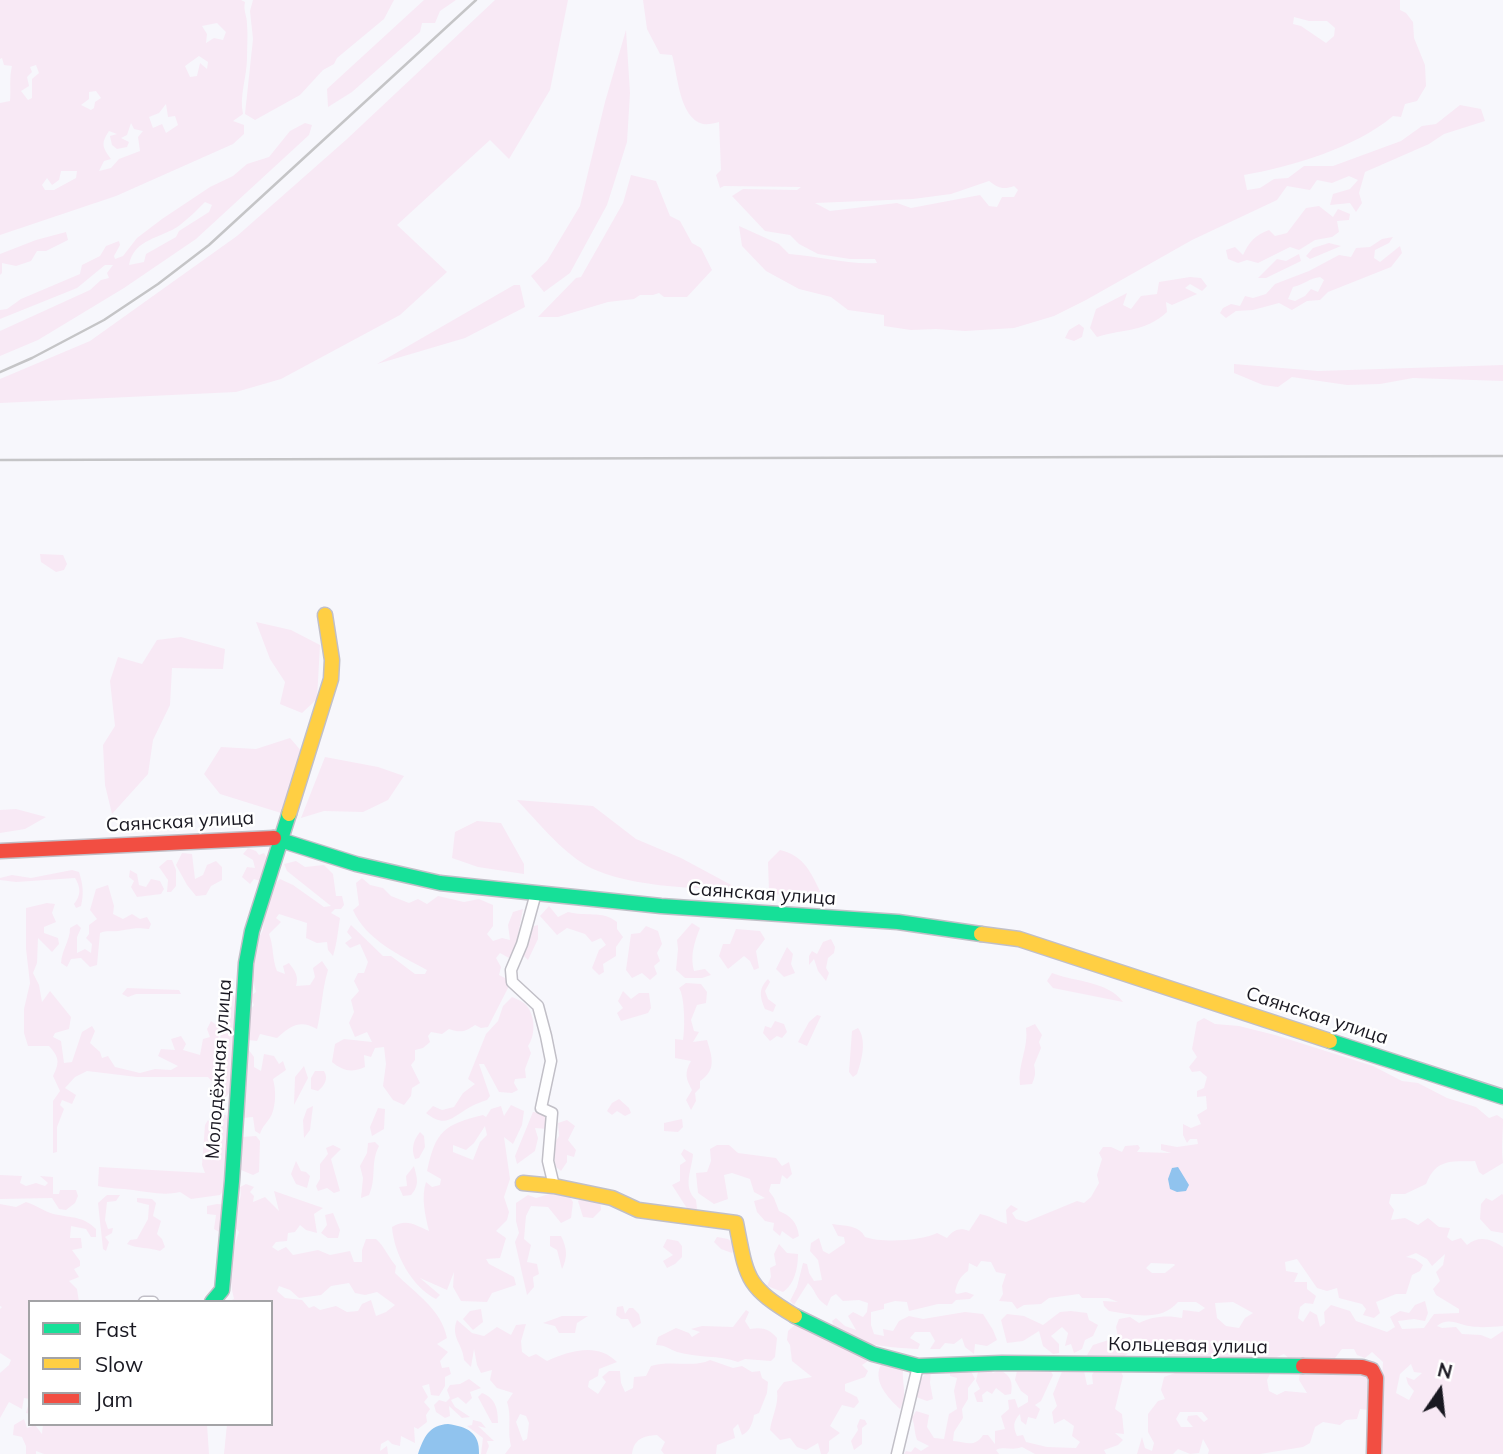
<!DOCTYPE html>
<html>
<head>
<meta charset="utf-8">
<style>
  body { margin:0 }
  #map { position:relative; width:1503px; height:1454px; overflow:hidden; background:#f7f7fc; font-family:Mulish,sans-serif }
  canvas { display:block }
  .legend { position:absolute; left:28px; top:1300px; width:245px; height:126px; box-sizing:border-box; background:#fff; border:2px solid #a3a3a6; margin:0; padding:9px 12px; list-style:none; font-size:21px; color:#191821 }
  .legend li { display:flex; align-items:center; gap:14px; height:35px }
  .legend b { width:35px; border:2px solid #a3a3a6 }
  .north { position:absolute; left:1405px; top:1356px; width:70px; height:70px; -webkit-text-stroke:5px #fff; paint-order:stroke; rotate:14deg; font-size:19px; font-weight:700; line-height:28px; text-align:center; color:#191821 }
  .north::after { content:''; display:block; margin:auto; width:24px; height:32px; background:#191821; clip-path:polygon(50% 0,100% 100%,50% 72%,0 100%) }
</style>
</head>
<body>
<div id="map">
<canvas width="1503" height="1454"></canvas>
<ul class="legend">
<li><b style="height:9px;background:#16e098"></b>Fast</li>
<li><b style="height:9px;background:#ffcf43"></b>Slow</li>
<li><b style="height:9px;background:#f24e42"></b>Jam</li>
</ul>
<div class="north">N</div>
</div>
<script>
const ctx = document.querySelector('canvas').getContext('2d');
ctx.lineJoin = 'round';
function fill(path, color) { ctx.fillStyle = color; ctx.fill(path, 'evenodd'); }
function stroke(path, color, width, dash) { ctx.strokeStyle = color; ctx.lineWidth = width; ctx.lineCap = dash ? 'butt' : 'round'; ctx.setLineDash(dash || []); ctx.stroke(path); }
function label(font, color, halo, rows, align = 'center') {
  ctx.font = font + ' Mulish,sans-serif'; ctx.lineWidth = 5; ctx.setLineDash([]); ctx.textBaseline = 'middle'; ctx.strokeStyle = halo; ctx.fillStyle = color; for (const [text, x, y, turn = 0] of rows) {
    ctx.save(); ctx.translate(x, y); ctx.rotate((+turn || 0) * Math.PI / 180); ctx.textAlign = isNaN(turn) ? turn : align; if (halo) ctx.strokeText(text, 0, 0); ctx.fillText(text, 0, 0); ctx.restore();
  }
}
fill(new Path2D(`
  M0,0H241L245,2C243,11 247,15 247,24C248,35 247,47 247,58C247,77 239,96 243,114L233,121L244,125V134L233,144L116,196L0,235V103L10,101C11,89 9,78 12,66L4,65L2,58L0,59ZM217,23L226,32L223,40L214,38L206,43L207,34L202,26ZM199,56L208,62L207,69L200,63L197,76L190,77L185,66ZM36,65L39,73L32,79V98L28,100L21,91L29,86L27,77L32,72L30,67ZM96,91L101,98L95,102L94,108L91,110L81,105L89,99V92ZM166,104L168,117L175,116L178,125L166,133L162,124L153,128L149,117L159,113ZM131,123L134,129L143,131L138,137L140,151L119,159L111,168L99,171L104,161L111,159C102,147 101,143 109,131L117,134L110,136L112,145L117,149L127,147L129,142L121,138L127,135ZM61,171H77L76,178L54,190H45L42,185L47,178L52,185L59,180Z
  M253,0H394L384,19L337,58L334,64L323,70L300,95L255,120L245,114L253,39L250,11Z
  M424,0H456L440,11L435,23H422L420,32L352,92L328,107L327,89Z
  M495,0H568L550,90L509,159L490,140L397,225L447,272L400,315L281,379L236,392L0,403V379L90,341L237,236L347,139Z
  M643,0H1400V10L1406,13L1413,22L1414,38L1425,65L1426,86L1417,101L1405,104L1401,117L1393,116C1357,147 1291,167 1244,175L1247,190L1260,188L1274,179L1288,178L1304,166H1333L1401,141L1422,126L1436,124L1460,105L1481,109L1485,121L1444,134L1429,144L1365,172L1359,193L1362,203L1356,212L1350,203L1330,205L1333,194L1350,189L1358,180L1349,176L1332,183L1317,180L1310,190L1287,186L1277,200L1192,240L1086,300L1054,316L1014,328L965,331L936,329L911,330L884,326V315L848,310L831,297L799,289L766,271L742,246L739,226L779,244L789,254C819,256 848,265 877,263L875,259H850L818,254L799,244L790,235L765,231L732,196L743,189L797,190L801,187L724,186L720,188L716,175L721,170L719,122C715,123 708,125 703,124C679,118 678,75 672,55L660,54L647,29ZM1294,17L1309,21H1327L1335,28L1334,36L1326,43L1301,26L1293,24ZM989,181C998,188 1003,190 1014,186L1018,190L1014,197H1002L997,207L989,206L980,195L911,208L897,203L830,211L815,203L913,199L951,194Z
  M626,30L630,93L627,142L607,205L570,273L544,292L531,276L547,261L580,206L605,102Z
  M305,123L312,125L309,135L196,239L124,288L38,340L0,356V331L90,290L101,280L109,278L107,273L113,265H105L77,288L0,319V310L7,309L21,299L80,274L82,265L100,256L106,246L119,241L120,245L114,256L115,259L123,256L137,238L162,219L210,187L233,176L247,164L269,157L290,131ZM205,202L212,205L209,212L179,231L176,237L146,254L144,262L129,265C134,238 161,239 180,225C189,218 197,210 205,202Z
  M631,175L656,181L670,216L680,221L692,243L701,248L712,270L687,297H664L659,293L653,295H640L634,299L608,302L558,317H538L576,278L581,277L623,203Z
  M1319,206L1333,217L1338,209L1350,214L1349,220L1337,221L1339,232L1332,237L1315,240L1299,250L1290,247L1258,263L1247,260L1238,263L1228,259L1226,250L1235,247L1243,255C1249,242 1255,235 1269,230L1275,236L1287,233L1306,208Z
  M66,232L68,240L46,251H37L31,261L16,266L2,263V273L0,275V254L36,240Z
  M1393,237L1389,243L1375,250L1374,258L1380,262L1400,246L1402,253L1391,267L1328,292L1320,300L1307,301L1292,310L1279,303L1253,310L1236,311L1226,318L1220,313L1223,308L1231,304L1240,306L1245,296L1253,298L1266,294L1275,284L1309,271L1339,255L1351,257L1356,248L1370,247L1382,239ZM1320,277L1324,280L1318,292L1311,289L1305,296L1295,301L1288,299L1293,287C1303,285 1310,278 1320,277Z
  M1329,243L1341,246L1310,259L1306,256L1313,248Z
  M1299,254L1301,261L1266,278H1258L1277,259L1286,261Z
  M1190,277L1201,278L1207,286L1202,291L1190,284L1185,288L1197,294L1172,305L1166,302L1167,312C1144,333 1125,328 1097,337L1090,328L1096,309L1127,293L1123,305L1131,309L1141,296L1157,294L1159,282Z
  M514,285H520L525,307L465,338L377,364Z
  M1079,324L1084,328L1082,337L1074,341L1065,338L1069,330Z
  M1234,364L1318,371L1503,365V381L1413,378L1380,384L1347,385L1292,377L1278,387L1263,385L1234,373Z
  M40,554L63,555L67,564L64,570L56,572L41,562Z
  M256,622L291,630L320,645L317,699L302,713L280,704L285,682L270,659Z
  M181,637L225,649L223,669L172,668L170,705L153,740L148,774L112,814L105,785L103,745L115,726L110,681L118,657L142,664L157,640Z
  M290,738L303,753L281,813L220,794L204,774L221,747L256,749Z
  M325,757L378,767L404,776L388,800L363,812L324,811L301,818Z
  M517,800L593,806L636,839L681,858L735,887C695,891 622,885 587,866C560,850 538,822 517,800Z
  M16,809L46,817L25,829L0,833V810Z
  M477,821L501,823L524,864V874L478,867L452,858L455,832Z
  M248,848L256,851L259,855L264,853L271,865L266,877L260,881L254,879L250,884L242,877L247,867L255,868L253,860L243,854Z
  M780,850C805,856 811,873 822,895L800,900L769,892L768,862Z
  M182,853L192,854L195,879L203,875L207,865L216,861L222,867V880L211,886L206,895L196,896L187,885L176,865Z
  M167,860H172L176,870V886L171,892H167L168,880L159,867Z
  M296,861L305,867L324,865L333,874L336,896H342L344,905L341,909H335L331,913L340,918C338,931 337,943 333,956L328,950L327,942L317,943L306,938L307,923L279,914L276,918L281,922L269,934C274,947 272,959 277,971L285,974L283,966L289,963C295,971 299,976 296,986L310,985L315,977L313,968L322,961L328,970C322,989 322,1009 317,1029C300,1019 290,1026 277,1038L260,1034L257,1041L248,1040L250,1031L247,1014L254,1005L249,997L256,992C251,977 251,959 256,944C257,938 262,934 263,929C265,914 267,889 280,879L293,885L324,907L331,906L287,871L284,864Z
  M72,870L79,872C83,884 84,894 81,906L76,908L74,904C81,895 81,888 75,878L16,882L0,880V878L12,875L31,878Z
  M130,870L137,874L139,885L146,887L151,879L160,881L164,889L161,894L137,897L131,887L134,881L129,877Z
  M362,878L370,885L383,888L391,896L409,903L418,899L427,904L438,896L464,902L479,899L493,905V926L487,934L493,941L502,938L510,940L508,925L513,912L523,909L516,946L509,958L500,953L496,958L501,967L499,975L507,979L508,988L488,1027L481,1028L475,1025C465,1032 460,1033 449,1029L442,1034L431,1032L428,1036L430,1042L423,1048L415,1050V1060L411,1065L420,1083L412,1088L411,1096L404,1105L393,1100L383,1086L386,1064L384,1047L375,1048L371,1057L364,1055L365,1067C352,1073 343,1071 332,1062L335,1044L344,1039L372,1042L367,1032L355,1037L349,1023L354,1012L351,1000L359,991L354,981L358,973H364L368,962L360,944L350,948L345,943L352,938L347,932L351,925L383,956H391L415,974H425L427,970C401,956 365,939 353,910L359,905L356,883Z
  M108,885L114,906L113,914L123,919L132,914L140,919L147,917L151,924L149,929C135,927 131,929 118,931C111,932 107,930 100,933L97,965L90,967L81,958L71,959L67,967L61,963C62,949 70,941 70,928L77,924L81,928L77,937V953L85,949L91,953L92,944L86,938L89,934V925L97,919L90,910L96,889Z
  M47,903L55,904L52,913L56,922L44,927V933L58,938L59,944L52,952L38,938L37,963L33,973L39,985L42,1002L50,991L71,1017L69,1029L55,1033L53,1037L61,1041L64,1063L72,1062L82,1032L92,1026L95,1031L90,1043L100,1052L102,1058L108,1056L115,1067L140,1073L155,1069L171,1070L178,1066L158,1056L161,1049L175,1050L171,1039L181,1036L186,1044L183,1050L200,1055L203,1039L210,1037L207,1029L211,1021L219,1027L217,1066L225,998L230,991L237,1000C237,1015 234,1030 234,1045C233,1063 240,1093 219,1101L216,1086L208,1077H137L87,1071L75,1077L65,1088L76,1095L72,1104L62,1100L60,1105L64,1109L57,1127V1152L53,1153V1101L60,1091L53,1076C60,1062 59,1057 49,1046H28L24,1033V1009L30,983L26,949V908Z
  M549,906L558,917L568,912C586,917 602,910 617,922V929L623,937L616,947V956L603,964L604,972L599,975L592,968L599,950L606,945L601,938L592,942L585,934L567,928L557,935L540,916Z
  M692,923L700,928C694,943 690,956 694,971L705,969L711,975L702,978H685L676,970L678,949L677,940Z
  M538,925V939L528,960L523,955L534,926Z
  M646,926L658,931L662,944L657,953L660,961L654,966L657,974L650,980L642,973L632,978L626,970L631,934L640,933Z
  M736,929L760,931L765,939L756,951L759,968L754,970L750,961L744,956L728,969L719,956L723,944H730Z
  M831,939L835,947L834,953L828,958L826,968L829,973L826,981L818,971L814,959L809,965V956L812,951L817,954L823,942Z
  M787,947L793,954L791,964L795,973L784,977L776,969Z
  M1052,973C1075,982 1108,981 1123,1002L1053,988L1047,981Z
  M768,979L770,982L765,991L768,999L776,1005L773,1012L765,1009C760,997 758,989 768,979Z
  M686,983L701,984L707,992L706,1003L697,1005L691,1020L694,1031L699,1032L693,1042L707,1040C712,1057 717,1070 700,1081V1088L695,1093L696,1101L691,1110L686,1100L692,1090C686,1079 684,1073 691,1061L675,1058V1039L683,1040C685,1030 685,996 679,988Z
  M127,988L179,990L181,994H136L128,997L122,994Z
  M623,991L631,999L639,993H649L651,1008L648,1013L621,1021L617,1013L623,1008L618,1001Z
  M512,997C517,999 524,1002 527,1006C536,1018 535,1036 528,1046L531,1053L525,1069L526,1078L515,1079L514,1083L518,1090L512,1093L499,1092L484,1064H479L490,1096L487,1100C481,1102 475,1104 470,1107C452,1117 446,1129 426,1113L433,1106L442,1110L454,1107L463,1093L475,1084L468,1079L486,1034L498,1021L503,1006Z
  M817,1015L821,1016L807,1046L798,1042L809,1022Z
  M1204,1018L1215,1024L1239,1026L1275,1035L1373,1066L1402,1081L1418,1083L1447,1098L1476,1107L1489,1118L1497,1115L1503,1119C1503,1134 1501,1148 1503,1163L1483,1175L1479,1172L1475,1161C1450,1162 1437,1158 1426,1184L1405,1194H1391L1389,1203L1394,1210L1391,1220L1405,1218L1418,1225L1428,1218L1439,1227L1450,1228L1447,1237L1452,1241L1461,1238L1467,1245C1479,1235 1491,1239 1503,1247V1326C1492,1327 1479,1328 1469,1326C1457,1324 1448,1317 1437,1326L1442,1328L1456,1327L1462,1334L1481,1335L1491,1339L1503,1331V1454H1378L1379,1419L1384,1407L1381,1397L1383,1362L1372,1352L1365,1358L1357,1355L1354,1349H1342L1335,1358L1316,1363L1293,1362L1284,1354L1270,1360L1166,1359L1170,1350L1135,1347C1123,1361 1103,1367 1087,1355L1093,1345L1118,1337L1116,1327L1119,1319L1130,1317L1139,1323C1152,1316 1168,1315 1182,1318L1183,1310L1199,1312L1205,1308L1196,1302H1178C1161,1322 1134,1315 1109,1311L1104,1306L1103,1301L1118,1302L1108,1298H1082L1079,1294L1049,1298L1041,1304L1024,1305L1017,1309L1012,1302L999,1301L1003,1294L1002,1286L1006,1274L996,1272L991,1262L981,1261L977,1267L969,1263L968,1271C960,1276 957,1283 955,1292L957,1294L966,1292L974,1295L970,1299L956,1300L952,1304H938L909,1311L907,1302L895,1301L884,1304V1309L871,1312V1325L874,1334L884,1336L883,1329L893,1331L899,1321L909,1316L923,1319L965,1312L983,1314L993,1330L997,1340L987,1346L975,1344L974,1354L965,1347L962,1338L954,1344L945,1343L940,1349H930L935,1341L930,1332H915L910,1338L920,1344L918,1349C888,1347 860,1346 835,1330L832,1321L836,1318L845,1326L856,1330L848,1316L853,1312L863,1317L867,1312L868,1303L859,1300L843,1301L836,1294L831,1297L827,1306C814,1297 817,1292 808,1283L794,1305L790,1301L797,1287L803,1263L807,1264L809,1273L814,1281L822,1280L818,1260L810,1251L811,1243L819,1238L823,1251L829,1254L845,1243L844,1237L838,1236L832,1224C845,1226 859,1225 865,1237C882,1243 921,1241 937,1233L947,1238C953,1230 960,1227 969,1231L980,1214C991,1216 997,1221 1007,1224L1006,1210L1011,1205L1018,1209L1012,1213L1016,1219L1026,1222L1077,1201L1084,1203L1091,1197L1099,1183L1097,1175L1102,1159L1099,1153L1103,1147H1111L1122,1152L1125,1146L1138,1145L1140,1148L1137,1152L1171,1153L1161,1150V1144L1177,1147L1198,1144L1197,1139H1190L1187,1143L1183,1135V1124L1191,1128L1201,1124L1197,1115L1207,1109L1206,1096L1197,1097V1091L1204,1088L1207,1077L1200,1071L1192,1072L1189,1067L1197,1057L1192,1049L1197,1022ZM1416,1253L1427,1259L1432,1266L1445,1254L1443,1265L1436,1272L1440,1281L1433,1289L1436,1295L1459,1309V1313L1434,1314L1424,1328L1402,1329L1398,1321L1414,1319L1425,1321L1428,1313L1425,1301L1415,1305L1409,1313L1400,1311L1390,1317L1395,1327L1387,1332L1356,1321L1350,1311L1331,1305L1324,1312L1325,1323L1320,1327L1317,1315L1310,1311L1303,1322L1298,1318L1300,1307L1305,1303L1313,1304L1316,1296L1307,1289V1282H1294L1298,1273L1286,1271L1285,1262L1297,1259L1317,1288L1327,1291L1337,1288L1339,1298L1362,1304L1366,1309L1363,1315L1374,1318L1380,1313L1376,1302L1396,1294H1406L1412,1275L1420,1271L1423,1265L1415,1259L1406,1257ZM1151,1263L1174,1264L1175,1265L1165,1273H1152L1146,1268ZM1233,1302L1253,1313L1245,1318L1239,1328L1226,1326L1217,1318L1215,1303ZM1411,1364L1414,1372L1422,1373L1414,1380L1406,1377L1408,1384L1414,1391L1409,1400L1396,1393L1400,1374Z
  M775,1021L784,1024L787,1032L782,1038L777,1036L770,1041L763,1033L765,1026L771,1028Z
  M1035,1024L1042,1035L1039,1042L1041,1048L1034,1065C1036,1073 1035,1077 1032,1084L1020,1085C1017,1066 1029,1047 1026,1028Z
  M858,1028C867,1040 862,1060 857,1074L853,1077L849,1072L852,1031Z
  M248,1049L254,1057V1067L261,1071L264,1054L274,1056L279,1064L283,1061L286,1070L273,1079C276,1090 276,1103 272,1114C269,1121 262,1126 260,1134L255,1131L253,1117L243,1118C238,1098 252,1082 243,1059Z
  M304,1066L308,1078L294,1105L295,1077Z
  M315,1071H324C329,1079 324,1086 318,1091L311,1089V1078Z
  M619,1099L629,1108L631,1113L625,1116L617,1111L612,1115L607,1111L612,1103Z
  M511,1105L524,1111L522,1125L513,1144L504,1137L510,1179L504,1197L509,1212L507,1220L496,1231L506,1238L500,1258L486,1259L489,1264L514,1277L516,1285L492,1293L487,1302L461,1301L453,1287L454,1272L447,1290L420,1278L440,1295L436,1299C412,1287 394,1254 392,1227C407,1218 415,1225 429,1231C425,1215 421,1197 426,1182L432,1187L440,1185L441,1179L427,1171C436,1130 444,1125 483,1115L486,1117L491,1109L501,1106L504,1116ZM485,1126L487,1135L480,1142L473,1160L453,1152V1145L466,1150L474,1143Z
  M313,1106L310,1130L304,1138L303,1120L307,1109Z
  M378,1108L385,1109L384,1129L372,1136L370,1127Z
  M533,1112L542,1113L548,1118L547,1129L535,1128L538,1138L535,1151L517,1164L515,1156Z
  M218,1115H226L233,1128L227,1186L220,1195L191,1199L180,1192C164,1196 148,1192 133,1190C121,1188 110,1189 98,1186L99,1167L205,1173L202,1165L205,1125L208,1120L211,1125V1161L218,1139L215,1124Z
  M682,1119L683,1127L678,1132L664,1131V1123Z
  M567,1120L575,1126L568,1140L576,1150L574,1157L567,1155V1162L561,1171L556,1167L552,1147L559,1136L558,1123Z
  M420,1132L424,1136L425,1147L419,1158L415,1159C411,1149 413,1141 420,1132Z
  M256,1136L260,1141L259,1172L253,1175L241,1170L235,1158L242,1137Z
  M375,1142L379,1146C370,1163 377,1178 369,1195L361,1198L363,1178L360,1166L367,1153L368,1143Z
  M333,1145L341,1149L331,1159L340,1191L334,1193L327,1188L318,1191L316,1186L320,1179V1164L328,1154L326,1148Z
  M717,1145H729L738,1153L776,1158L782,1166L789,1162L792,1174L787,1179L782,1175L780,1184H771L769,1191L774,1198L779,1211C791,1216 797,1222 799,1236L793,1239L782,1231L780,1236L773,1230L774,1223L765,1221L757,1212L754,1201L765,1198L754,1192L750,1179L732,1173L724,1175L728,1199L714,1204L698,1193L696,1173L707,1172L711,1161L710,1149Z
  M684,1149L693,1154C692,1170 682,1186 696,1200L697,1209L690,1213L672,1185L680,1181V1165L686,1161L681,1154Z
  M296,1161L301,1171L306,1172L310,1176L307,1188L296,1184L291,1174Z
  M414,1166C417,1178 420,1185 411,1195L403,1196L399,1187L407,1186L406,1176Z
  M0,1175L22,1176L20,1183L26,1186L36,1183L45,1186L48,1183L40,1176L53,1177V1194H59L60,1190H76L78,1196L75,1203L66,1210L59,1209L52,1198L0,1199Z
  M246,1184L254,1187L250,1192L254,1196L253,1202L265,1197L279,1211L274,1191L323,1208L314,1214L317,1233L306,1230L300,1225L295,1232L288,1233L287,1241L276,1242L272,1247L278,1251L286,1247L293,1255L318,1250L330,1255L350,1251L354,1262H362V1250L366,1239H376C385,1247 388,1257 396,1266L395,1273C416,1294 441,1309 447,1338L437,1344L448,1352L440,1361L442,1368L449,1367L451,1374L445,1377V1386L439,1396L431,1395L429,1384L422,1386L428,1397L424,1402L430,1409L426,1415L427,1422L418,1429L414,1427L415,1443L401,1436L400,1446L392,1444L388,1440L381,1444L380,1451L387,1446L388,1454H224L227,1424H271V1302H228L234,1299C228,1277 231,1253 239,1232L232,1224C232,1220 231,1216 232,1213C236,1201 243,1202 240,1187ZM349,1283L355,1293L365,1295L377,1292L395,1305L386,1312L376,1316L371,1300L362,1304L358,1311L347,1312L336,1306L320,1310L314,1306L309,1308L302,1300L285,1298L277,1291L279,1286L290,1290L299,1298L321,1295L331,1286Z
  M549,1194H568L573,1202L571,1218L561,1223L548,1207L531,1206L526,1216L524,1239L531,1245L527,1262L537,1264L539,1274L533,1277L534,1287L527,1295L515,1242L519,1233L516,1221V1203L528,1195L536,1198Z
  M1502,1194L1503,1195V1233L1491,1231L1480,1219L1481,1204L1486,1198L1492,1201Z
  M107,1195H120L116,1201L107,1202L105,1220L108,1229L113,1228L112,1233L105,1237L109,1242L106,1251L103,1249L98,1203Z
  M583,1196L600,1199L601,1210L593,1218L583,1217L578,1201Z
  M137,1198L152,1199L156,1203L153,1216L161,1221L157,1234L162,1239L165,1247L160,1251C148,1247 138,1249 127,1244L130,1240L137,1239L148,1219L149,1205L137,1202Z
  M26,1202C37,1205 47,1214 59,1215C74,1218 84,1217 96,1229V1237H91L86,1229L71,1226L70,1238H81L82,1248L72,1250L80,1261V1266L74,1269L79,1277L69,1281L77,1289L79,1302H30V1414L26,1413L30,1399L24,1398L22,1409L9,1402L0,1418V1373L9,1365L11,1360L0,1353V1309L2,1307L0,1306V1204L16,1207Z
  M217,1204L227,1205L226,1223L219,1232L214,1229L216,1215L207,1214V1206Z
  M333,1213L340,1230L338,1238H328L321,1233L327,1225L325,1215Z
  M550,1236H561C567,1248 568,1257 562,1269L557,1250L550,1246Z
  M717,1237L728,1239L737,1246L732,1253L721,1249L714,1242Z
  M667,1239L678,1241L682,1246V1257L675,1264L667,1268L663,1261L673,1255L663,1247Z
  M779,1244L787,1253L798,1254C798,1267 795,1284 783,1292L767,1286L771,1277L770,1268L776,1265L774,1254Z
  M623,1306L625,1314L629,1308H633L639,1314L641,1323L633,1328L628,1319H621L616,1315L617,1307Z
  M481,1309L483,1322L473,1330L463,1319L470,1311Z
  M746,1310L749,1312L745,1321L750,1329C763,1327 769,1329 777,1338L775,1357L771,1361L745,1359L738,1362C719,1355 697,1358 677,1352C669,1349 666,1345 656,1345L658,1337L676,1328L689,1333L692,1337L700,1332L691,1329L702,1326L733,1327Z
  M1071,1311L1087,1313L1089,1320L1098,1325L1093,1336L1085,1340L1082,1349L1074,1353L1071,1344L1065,1346L1068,1333L1062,1327L1051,1336L1059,1344V1353L1053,1354L1043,1346L1039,1331L1023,1341L1007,1343L1001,1320L1007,1314L1024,1316L1043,1325L1060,1312Z
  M562,1316H588L577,1323L575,1333H559L555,1326L543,1323Z
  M457,1320L472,1333L484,1336L497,1327L511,1335L516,1325L526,1324L521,1341L522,1352L529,1357L536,1354L547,1361C570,1351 597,1342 617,1362L599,1369L598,1376L589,1381L588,1387L598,1394L606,1382L602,1377L609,1371H620L621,1383L625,1392L633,1388L634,1377L646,1376L651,1366C670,1360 695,1368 710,1360L733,1368L742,1366L752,1372L760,1371L762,1378L768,1382L767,1393L759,1413L754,1415C753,1422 750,1432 742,1435L738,1424L733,1429L735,1438L717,1445L716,1454H664L661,1450L665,1442L657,1435C643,1436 634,1439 632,1454H505L511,1446C507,1431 512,1417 507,1402L513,1393L497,1388L490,1380L492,1370L481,1373L477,1365L474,1349L471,1367L464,1360C463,1344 450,1337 457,1320ZM520,1414L526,1416L529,1423L527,1439L523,1441L516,1422Z
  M796,1324L863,1353L868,1361L862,1365L868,1371L865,1377L845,1384V1391L857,1397L859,1402L854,1408L842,1405L830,1426L840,1433L829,1441V1451L827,1454H821L818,1443L806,1450L797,1447L790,1438L780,1440L770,1430C772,1416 779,1404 777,1391L784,1382L812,1377L792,1361L790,1345L787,1340L788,1331Z
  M882,1363L904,1365C900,1381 909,1394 900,1409C888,1398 871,1380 882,1363Z
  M1033,1367L1049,1368L1053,1375L1041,1401L1035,1405L1040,1409L1036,1419L1028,1417L1026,1425L1021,1421L1020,1414C1013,1421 1013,1427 1017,1436L1023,1435L1026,1442L1047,1447L1076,1448L1080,1442L1072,1436L1074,1426L1064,1419L1054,1424L1052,1412L1057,1406L1053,1394L1063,1369L1084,1371L1087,1385L1093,1384L1092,1375L1096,1368L1120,1370L1123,1376L1115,1409L1122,1414L1124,1434L1115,1433L1123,1440L1118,1445L1104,1450L1106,1454H1035L1022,1447C1012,1451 1004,1446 996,1450L999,1454H904L906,1451L911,1452L915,1447L921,1451L929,1446L917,1440C914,1432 915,1425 912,1418L916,1411L929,1415L927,1427L934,1438L944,1439L949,1414L957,1409L954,1391L957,1378L950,1376V1369L972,1373L975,1379L968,1388V1399L962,1409L963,1418L954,1432L953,1441C966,1442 975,1448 983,1435H988L995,1444V1431L1005,1429L1001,1416L1009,1409L1008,1400L1015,1399L1018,1408L1028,1402V1396L1021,1391L1015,1380L1017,1371Z
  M987,1368L993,1373L1000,1370C1011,1376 1013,1382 1011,1394L1005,1395L996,1388L992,1394L987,1391L982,1395L983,1402H977L974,1393L980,1389L976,1381L978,1372Z
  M1211,1369L1253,1374L1272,1370L1267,1380L1269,1391L1277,1395L1285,1391L1307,1393L1299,1380L1300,1372L1359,1369L1372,1380L1368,1410L1360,1409L1357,1419L1346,1420L1340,1425L1323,1422L1315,1427L1310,1443L1303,1447L1260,1454H1208L1209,1450L1203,1439L1199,1453L1190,1454L1178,1449L1173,1454H1137L1142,1437L1145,1448L1152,1451L1154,1443L1148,1432V1414L1158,1401L1165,1399L1161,1390L1164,1377L1175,1373ZM1180,1412H1202L1208,1419L1204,1422L1197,1415L1188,1416L1187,1420L1193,1427H1181L1176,1419Z
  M931,1370L930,1383L933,1399L927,1401L916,1397L920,1379Z
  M469,1379L481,1388L470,1392L472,1398L466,1404L458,1397L451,1400L455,1407L470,1417L462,1418L449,1406L450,1416L445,1418L436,1412L434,1405L439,1400L446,1402L450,1398L447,1390L450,1385L460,1384Z
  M482,1393C496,1398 498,1410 498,1423H492L478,1397Z
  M24,1419L27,1428L35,1425L42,1434L43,1424H207L209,1454H44L36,1451V1454H26V1446L22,1437L13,1435L14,1425Z
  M860,1419L865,1420L867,1424L862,1428V1444L854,1450L851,1441L858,1430L857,1426Z
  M473,1420L481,1422L486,1428L478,1426L494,1441H487L489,1446L486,1454H481L483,1438L467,1426L472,1425Z`), '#f8e9f5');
fill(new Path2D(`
  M1178,1167L1189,1185L1186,1191L1177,1192L1170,1189L1168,1179L1172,1168Z
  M448,1424C467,1427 480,1432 479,1454H418C424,1437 429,1425 448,1424Z`), '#90c3ee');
const street = new Path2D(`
  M536,893L522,944L511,970L512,982L538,1006L546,1036L551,1061L541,1108L552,1113L548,1161L554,1186
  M144,1302H153
  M897,1454L918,1366`);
const fast = new Path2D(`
  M274,838L356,864L440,883L661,906L898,922L981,934
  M1330,1041L1503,1097
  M212,1302L222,1290L232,1181L246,963L252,931L289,814
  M795,1316L873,1354L918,1366L1002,1363L1303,1366`);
const slow = new Path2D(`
  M289,814L331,679L332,660L325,615
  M981,934L1019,939L1330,1041
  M523,1183L554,1186L612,1198L638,1210L736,1223C747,1278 745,1286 795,1316`);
const jam = new Path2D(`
  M0,851L274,838
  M1303,1366L1362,1367L1372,1370L1376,1378L1374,1454`);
stroke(street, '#c1bfc7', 13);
stroke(fast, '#c1bfc7', 17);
stroke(slow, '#c1bfc7', 17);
stroke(jam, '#c1bfc7', 17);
stroke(street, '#fefeff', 10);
stroke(fast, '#16e098', 14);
stroke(slow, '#ffcf43', 14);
stroke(jam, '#f24e42', 14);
stroke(new Path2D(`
  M0,372L32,358L104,320L158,284L209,245L476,0
  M0,460L1503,456`), '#c5c5c7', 2.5);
label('19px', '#191821', '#fff', [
  ["Саянская улица",180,822,-3],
  ["Саянская улица",762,894,4],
  ["Саянская улица",1317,1016,18],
  ["Молодёжная улица",219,1069,-86],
  ["Кольцевая улица",1188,1346,1]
]);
</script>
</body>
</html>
